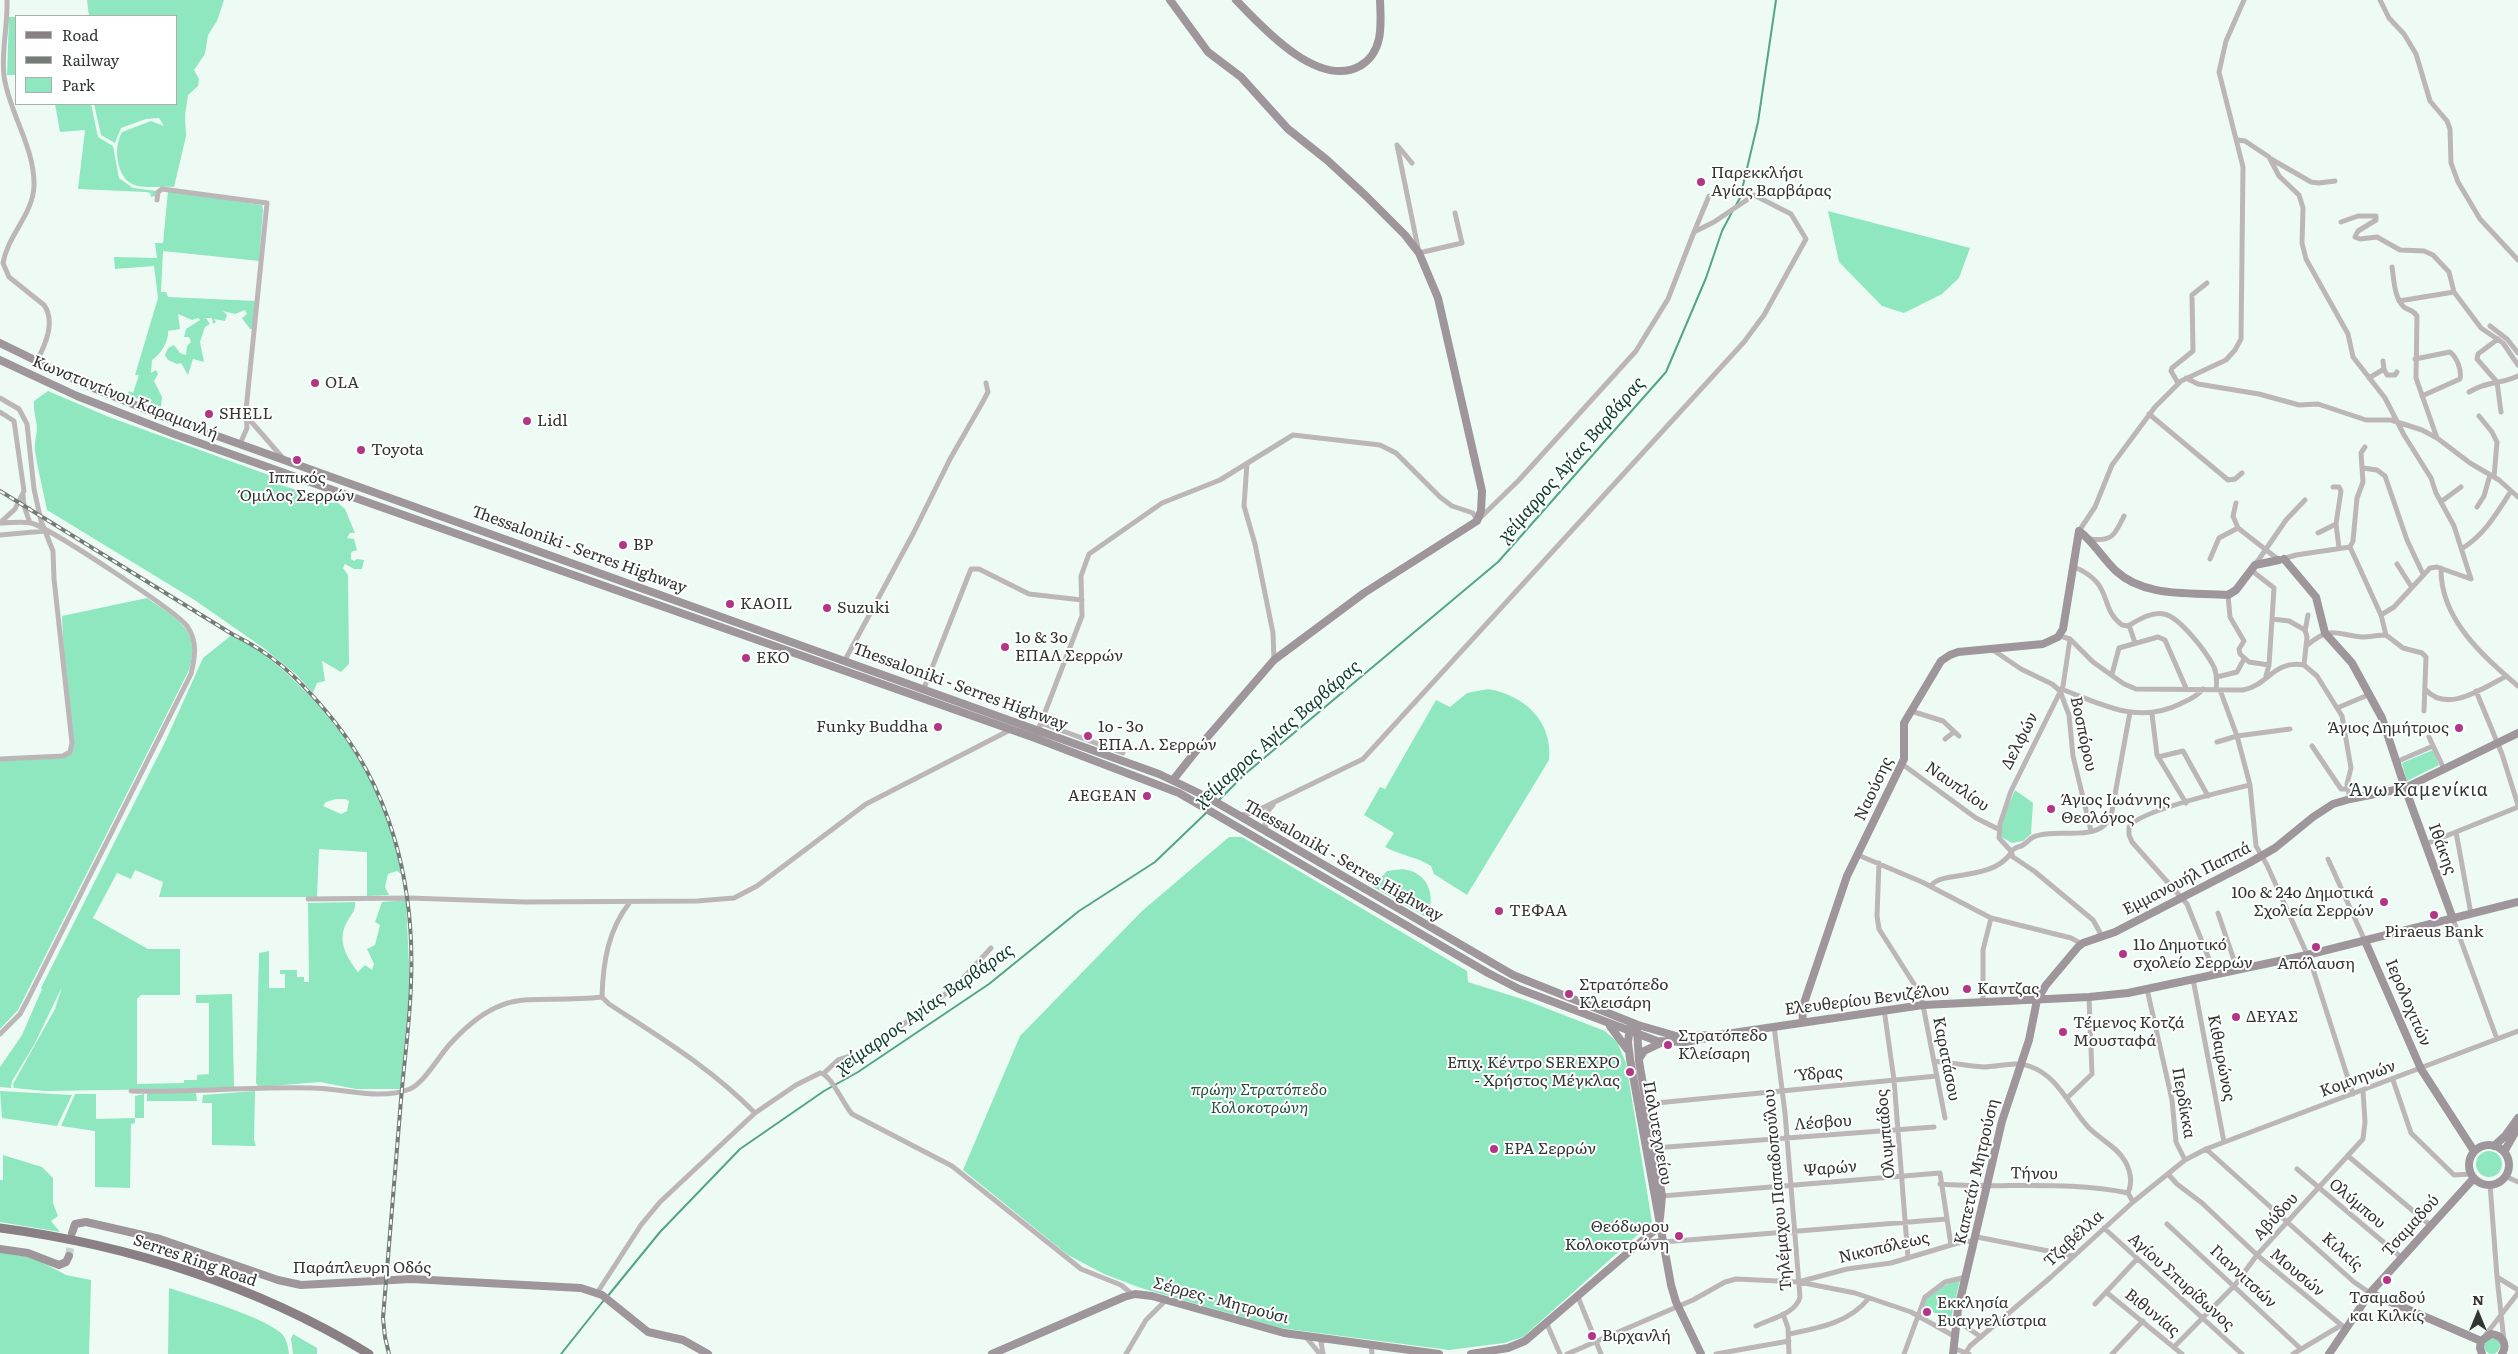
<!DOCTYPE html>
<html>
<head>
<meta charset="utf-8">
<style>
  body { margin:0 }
  #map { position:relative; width:2518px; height:1354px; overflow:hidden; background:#edfbf4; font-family:Literata,serif }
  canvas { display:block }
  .legend { position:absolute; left:15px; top:15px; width:162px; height:90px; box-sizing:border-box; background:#fff; border:1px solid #adafad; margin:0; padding:6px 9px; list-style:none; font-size:15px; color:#313633 }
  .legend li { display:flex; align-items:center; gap:10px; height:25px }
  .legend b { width:25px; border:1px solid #adafad }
  .north { position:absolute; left:2453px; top:1289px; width:50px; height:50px; -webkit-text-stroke:4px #fff; paint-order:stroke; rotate:0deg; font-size:14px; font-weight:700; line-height:20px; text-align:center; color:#313633 }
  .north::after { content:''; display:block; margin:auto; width:18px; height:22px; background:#313633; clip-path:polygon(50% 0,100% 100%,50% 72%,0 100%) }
</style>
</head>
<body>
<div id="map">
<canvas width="2518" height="1354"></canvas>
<ul class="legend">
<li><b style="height:6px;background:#897f84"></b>Road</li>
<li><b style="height:6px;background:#747c78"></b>Railway</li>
<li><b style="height:14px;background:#8fe7c0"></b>Park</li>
</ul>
<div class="north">N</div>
</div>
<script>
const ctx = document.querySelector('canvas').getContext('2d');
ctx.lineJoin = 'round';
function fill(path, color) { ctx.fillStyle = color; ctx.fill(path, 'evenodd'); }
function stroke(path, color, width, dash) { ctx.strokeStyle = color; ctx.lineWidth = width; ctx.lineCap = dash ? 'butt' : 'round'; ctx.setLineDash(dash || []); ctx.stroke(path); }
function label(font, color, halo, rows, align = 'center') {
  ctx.font = font + ' Literata,serif'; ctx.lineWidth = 4; ctx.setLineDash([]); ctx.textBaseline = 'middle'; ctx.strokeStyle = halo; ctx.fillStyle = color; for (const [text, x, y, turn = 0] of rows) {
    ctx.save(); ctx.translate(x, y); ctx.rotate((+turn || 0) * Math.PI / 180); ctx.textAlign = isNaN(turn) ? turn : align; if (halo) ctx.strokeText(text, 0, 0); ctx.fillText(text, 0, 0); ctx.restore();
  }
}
fill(new Path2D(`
  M87,0H224L217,21L208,35L205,54L194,70L199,79L198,86L188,95L185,116L186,136L174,187C148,185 125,195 118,162C116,151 117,142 122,132L151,121L164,126L159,118L146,119L121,128L115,143L101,135L94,104H176V16H89Z
  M9,17H16V75H7Z
  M55,104H91L98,137L113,146L119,178L133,188L157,191L155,196L151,197L150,193L146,192L78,189L85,130L60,132Z
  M168,191L262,205L263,210L259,261L163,251L161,292H166L168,297L257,301L253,329H250L242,318L247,314L245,310L235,314L223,311L227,315L225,321L214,319L216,322L213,324L212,318H206L210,324L205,327L200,342L204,362L193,359L188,375L181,363L177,364L168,360L165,355L168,348L174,345L180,353L186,355L187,346L191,342L189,337H184L186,329L200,320L198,318L192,320L178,314L180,329L168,331C169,341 161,354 152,360L151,373L156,370L158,374L154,381L162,397L161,407L127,395L129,391L133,393L139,375H135L158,298L154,266L115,269L114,257L157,258L155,243H163Z
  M1828,211L1970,248L1959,278L1942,294L1904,313L1882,306L1839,262Z
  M48,391L109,417L277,478L274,483L329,500L332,503L337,502L345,509L355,533H350L347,538L354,539L357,550L351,552V559L354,561L357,559L364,560L362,569H354L345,564L343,568L348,575L349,664L341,672L322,661L325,681L317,683L313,693L297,675L265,649L193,599L47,510C43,490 38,470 35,451C34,443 37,435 37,427C36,418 33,410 34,401Z
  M147,598C176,618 202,630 189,670L18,1010L0,1029V760L70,755V712L64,662L62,616Z
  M234,633C317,687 387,775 402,875L397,871L388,874L385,887L389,895L367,896V852L319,849L317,897H159L163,882L135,870L131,879L117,873L93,918L148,949H180V995H141L137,999V1084L184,1083V1080H197V1075L209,1074V1003H196V995L232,994L234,1088L45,1091L14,1088L13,1084L55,1009L62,987L34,1045L12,1081L11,1088L0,1087V1067L22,1035L42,989L41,988L165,742L203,658ZM336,799H345L349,801L347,811L341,814L323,806L326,802Z
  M1488,689C1524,695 1553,721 1549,760L1467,895L1434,874L1431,866C1415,856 1402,856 1385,847L1394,833L1364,815L1380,787L1385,789L1436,700L1450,707L1467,693Z
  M2433,750L2439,765L2407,781L2402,763Z
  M2015,790L2033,803L2031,834L2023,841L2012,843L2000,836L2004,816Z
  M1229,837H1242L1467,971L1468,982L1525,1000L1605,1031L1617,1042L1626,1063L1652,1222L1523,1337L1504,1343L1449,1350L1280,1328L1141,1288L1104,1274L1068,1255L963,1170L1020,1036L1142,911Z
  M1402,869C1427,871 1438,896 1426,917L1373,887L1387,871Z
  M406,900L410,985L400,1089H356L320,1082L259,1087L256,1083L259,953L269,951V988H285V974H280V970H297V977H304V982H309L308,903L355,902C356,909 352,914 348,920C336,940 346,956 358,972L365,965L372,970L374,964L367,949L375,945L380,925L375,922L382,902Z
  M0,1091L72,1095L57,1126L2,1118Z
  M255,1091L254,1140L256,1146L212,1145V1103H202L203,1095Z
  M147,1093H196L197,1101H147Z
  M75,1094H96V1119L135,1118V1096L144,1094V1118H135V1123L131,1124L130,1188L95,1187V1131L61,1126Z
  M2476 1164a13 13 0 1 1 26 0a13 13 0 1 1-26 0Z
  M3,1155L42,1167L53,1178V1203L58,1216L51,1221L60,1232L0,1222V1180H3Z
  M0,1252L34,1258L66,1275L91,1280L89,1354H0Z
  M1960,1280L1951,1318L1948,1320L1922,1306C1929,1292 1944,1284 1960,1280Z
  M169,1288C196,1297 261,1316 281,1333C287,1339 288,1346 289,1354H168Z
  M293,1334L317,1348V1354H293L291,1339Z
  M2484 1346a8 8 0 1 1 16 0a8 8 0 1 1-16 0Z`), '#8fe7c0');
stroke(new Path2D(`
  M1736,205L1740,198L1758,122L1776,0
  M1218,801L1245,774L1498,562L1666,372L1706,278L1722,231L1732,212
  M607,1297L660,1232L740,1149L824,1091L858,1072L989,984L1079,911L1155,862L1206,813
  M561,1354L604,1300`), '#53a583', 2);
stroke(new Path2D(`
  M69,1256L72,1235`), '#c7d4cd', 8, [8, 4]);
stroke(new Path2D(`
  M7,0C8,25 1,52 4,76C9,113 35,147 34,186C33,214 8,235 3,263L9,277L44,305C56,322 45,345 37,361
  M2380,0L2389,18L2404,34L2416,54L2430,101L2447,121L2450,129L2451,163L2458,182L2480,219L2518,260
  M2238,140L2245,141L2269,157L2279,176L2299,195L2303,208L2302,243L2306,259L2348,334L2353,357L2385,398L2404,435L2431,478L2436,493L2454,526L2471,579L2437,567L2430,568L2394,607L2381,615
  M2271,159L2311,182L2319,183L2335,181
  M1412,163L1397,145L1419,253L1462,243L1455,213
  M157,200L158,192L162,189L267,203L246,410L247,428L240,444
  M2341,222L2358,216H2376V220L2358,231L2355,237L2360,239L2377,237L2400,250L2424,251L2433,255L2449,272L2454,292
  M1694,232L1709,196
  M2392,267C2394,279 2394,298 2404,307C2409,311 2413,309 2417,316L2416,378L2437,438
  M2454,292L2481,328L2503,343L2518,365
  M2399,301L2454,292
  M2490,326L2507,339L2518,353
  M2498,339L2478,354L2477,359L2497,382L2501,412
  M2415,359L2450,352C2457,357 2462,371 2460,379L2422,396
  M2383,361L2384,369
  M2186,378L2198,384L2259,394L2299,405L2318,404L2366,420H2391L2422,430L2437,438L2470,463L2499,480L2518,497
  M2369,378L2384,369L2387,375H2395L2397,372
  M2178,383L2171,371L2172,368L2193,351L2192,295L2207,283
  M2469,392C2489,380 2499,385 2518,376
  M0,398L19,409L27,424L34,489L41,521L53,551L54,579L72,743L70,752L63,756L0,759
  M0,412L14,421L24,491L15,509L0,523
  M2149,414L2228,480L2235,479L2242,473
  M2479,416L2492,432L2497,442L2494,477
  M248,418L282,457
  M1247,463L1244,506L1255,544L1273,633L1274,660
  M2363,468L2377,470L2385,476L2407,540L2423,574
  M2333,487H2339L2341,491L2336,524L2339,548
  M23,495L24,506L30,523
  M2442,501L2461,487
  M2236,503L2233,516L2238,528
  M2477,507L2484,496L2490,475
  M0,523C9,523 22,521 31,523C50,528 176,611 187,626C198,642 195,657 191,674L28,999L20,1014L0,1034
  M2079,531L2095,507L2112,465L2155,407L2181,381L2226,360L2235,350L2241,339L2243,167L2219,72L2226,41L2244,0
  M2318,533L2336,524
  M0,535L45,531
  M2090,539C2112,542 2115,535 2124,516
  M2350,547L2353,541L2357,498L2363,482L2361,453L2365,447
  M2463,548C2485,534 2497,513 2511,491
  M2210,559L2219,538L2238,528L2279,560L2296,555L2350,547L2381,615L2386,635L2403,648L2422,653L2426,657L2424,711
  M2397,564L2411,586
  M2255,565L2286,520L2305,500
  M2072,566C2116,584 2097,606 2122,625L2128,626C2138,620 2152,611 2164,614C2180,617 2207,653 2214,667C2217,674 2217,682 2216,690
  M2441,568C2440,619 2483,656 2518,686
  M2251,570L2274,588L2272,619
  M2228,595L2230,617L2244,641L2239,649L2240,654L2249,662L2269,665L2266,676
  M2129,625L2135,643
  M2305,631L2308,615
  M2060,636L2070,639L2093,662L2124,684L2136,689L2243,690C2269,685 2273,660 2304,665
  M2306,646C2332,625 2333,634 2362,637C2370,637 2378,635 2386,635
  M1993,650L2021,669L2052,684L2060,691L2069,715L2073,756L2091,831
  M845,660L914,532L950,459L981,405L988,392L986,383
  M2269,665L2272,619L2289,621L2305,630L2307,637L2304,665L2317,676L2342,716L2351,768L2347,784L2350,799
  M2112,674L2119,648L2158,637L2165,640L2186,688
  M2217,677L2237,672L2244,659
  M924,688L971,569H979L1029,594L1082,600
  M2061,689C2102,704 2137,725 2180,704C2188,700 2197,697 2203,689
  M2220,690L2237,736L2250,785L2256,846L2267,865L2311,963L2353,1094
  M2426,690C2448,714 2484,687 2507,676
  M2476,691L2502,754L2518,805
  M2337,708L2368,695
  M1911,711L1943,721L1959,736
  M2152,714L2157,755L2186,803
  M1041,723L1123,753
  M1037,733L1082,616L1081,576L1089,554L1162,503L1220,480L1293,435L1380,445L1396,453L1440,497L1452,506L1473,513L1477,521L1519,480L1636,351L1668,299L1694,232L1714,222L1754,195L1791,214L1806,239L1764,315L1744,342L1363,759L1252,813L1240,815
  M2429,737L2444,769
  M1945,739L1954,732
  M2217,742L2237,736L2290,729
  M2312,746L2341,789H2348
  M2158,757L2183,751L2208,796
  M2396,762L2433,746
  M1902,764L1976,818L1998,829
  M1266,830L1264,816L1273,805
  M2456,832L2471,914
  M2426,844L2518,807
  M2011,851L1999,838L2000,824L2011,791L2063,686L2070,639
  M1858,855L1922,882L1991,918L2071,938L2082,944
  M2328,859L2365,941
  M1879,863L1877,916L1879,929L1921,995L1945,1118
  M1931,886C1941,870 1991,882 2011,853
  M308,899L408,898L525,902L697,901L734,898L757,886L866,804L1010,730
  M2218,913L2237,969
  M2453,919L2497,1039
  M2102,936L2093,920L2034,871L2013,857L2011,852C2014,847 2018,848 2023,845C2028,842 2031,837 2036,836C2059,827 2104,846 2112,811L2130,712
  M2215,974L2187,904L2132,842L2129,835V827C2138,811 2229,790 2250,785
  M2193,979L2224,1142
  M2147,989L2172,1100L2176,1142L2185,1160
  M602,997C603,962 608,930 630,902
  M1983,1001V950L1991,918
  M1884,1009L1894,1080L1908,1258
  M1934,1061C1951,1063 1967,1066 1984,1067C1998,1067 2015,1061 2029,1066C2059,1076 2069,1107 2089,1128C2101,1140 2116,1146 2125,1161C2131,1172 2133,1182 2128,1193L2133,1202
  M824,1073L838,1060L857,1054L894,1031L955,987L991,948
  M2393,1080L2411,1133L2454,1175L2471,1174
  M131,1091C191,1093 252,1086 312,1088C343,1088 379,1101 410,1089C424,1083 439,1056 450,1044C505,983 531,1005 602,997L609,1004C661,1038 711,1068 755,1113
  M2067,1098L2092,1074L2089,997
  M1646,1104L1937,1076
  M1654,1148L1934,1127
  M2206,1149L2354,1282L2370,1293
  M2348,1156L2430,1225
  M2297,1169L2401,1257
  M2168,1174L2177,1184L2202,1203L2257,1255L2345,1328
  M2505,1176L2518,1182
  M1940,1184C2001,1189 2068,1180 2128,1193
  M2490,1184L2497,1277L2504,1341
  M1662,1196L1940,1173L1951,1245
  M2167,1224L2301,1349
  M2104,1228L2242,1354
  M1977,1237L2074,1256
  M1663,1242L1946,1219
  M2497,1277L2518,1290
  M1802,1281L1847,1269L1891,1263L1961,1242L1975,1241
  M2106,1292L2182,1354
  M597,1293L641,1225L660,1202L755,1113L796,1085L820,1073C831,1074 843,1104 852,1114L952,1166L1081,1269L1121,1285L1132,1294
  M1578,1297L1601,1354
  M2095,1304L2137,1259
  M1783,1314L1788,1328L1789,1354
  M1956,1320L1981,1337
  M1547,1324L1560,1354
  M1756,1326C1770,1319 1796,1314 1800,1297L1785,1113L1774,1026
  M1789,1334C1819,1328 1849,1323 1869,1298
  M1305,1336L1320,1354
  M2484,1337L2518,1293
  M1371,1345L1372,1354
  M2174,1347L2235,1285L2257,1255L2363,1139L2365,1122L2363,1091
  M1953,1348L1969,1354
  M1126,1354L1146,1320L1166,1300
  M1323,1354L1321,1342L1327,1339
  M1567,1354L1693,1300L1725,1282L1736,1279L1799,1282L1855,1293L1911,1312L1954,1336
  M1716,1354L1789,1341
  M1904,1354L1925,1297L1945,1282L1966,1277
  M1965,1354L1970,1346L2051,1277L2133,1202L2185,1160L2206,1149L2518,1031
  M2112,1354L2143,1321
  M2293,1354L2340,1326`), '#bcb6b9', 5);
stroke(new Path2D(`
  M1170,0L1208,52L1241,77L1288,129L1327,160L1366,196L1405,235L1419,253L1438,298L1482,491L1481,511L1477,521L1364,593L1274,660L1204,741L1173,780
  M1236,0C1263,28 1318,89 1360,66C1384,52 1381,24 1380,0
  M0,343L86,385L167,418L1159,774L1209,798L1513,975L1638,1025L1676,1036L1719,1035L1923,1005L2089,997L2128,993L2307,955L2518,902
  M0,360L77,396L177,435L1035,738L1179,793L1488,973L1519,989L1657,1041L1685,1042L1713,1037
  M2284,559L2316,597L2325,633L2352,663L2382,718L2405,788L2453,919
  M2365,941L2421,1069L2474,1151
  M1803,1021L1802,1009L1847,876L1904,759V723L1941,661L1950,655L1958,652L2043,644L2058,637L2063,629L2079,531C2094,542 2102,558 2116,571C2145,598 2192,592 2228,595L2236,590L2255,565L2279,560
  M1610,1026L1627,1049
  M1630,1027L1628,1042L1630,1059L1671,1285L1676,1302L1701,1354
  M1637,1030L1639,1061L1662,1196L1660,1218
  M1639,1059L1644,1051L1663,1042
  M2469 1165a20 20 0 1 1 40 0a20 20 0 1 1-40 0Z
  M2494,1146L2505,1136L2518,1118
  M2504,1152L2518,1127
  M72,1233L75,1224L86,1222L160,1239L278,1280L301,1285L411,1279L581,1288L602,1295L648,1332L683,1340L708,1354
  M1637,1245L1661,1225
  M0,1249L28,1253L59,1265L66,1262L69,1256
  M2370,1293L2481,1341
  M992,1354L1124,1297L1135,1294L1152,1296L1284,1333L1439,1354
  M1471,1354L1508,1348L1525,1341L1637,1245L1663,1242
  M1953,1354L1958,1309L2002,1121L2029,1040L2037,1000L2046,985L2078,947L2083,943L2115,932L2249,863L2275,848L2313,817L2333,804L2350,799L2405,788L2518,733
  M2329,1354L2370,1293L2474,1178
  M2482,1354L2480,1348L2481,1341L2491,1334C2502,1335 2508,1344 2502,1354`), '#9e969a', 8);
stroke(new Path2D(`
  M0,1228C129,1245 258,1286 369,1354`), '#897f84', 9);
const rail = new Path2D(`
  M0,491L232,634C273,654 296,676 325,710C391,786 415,884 411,983C410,1022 404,1061 401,1100C395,1172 389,1245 383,1318L385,1337L389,1354`);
stroke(rail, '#747c78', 4);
stroke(rail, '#fff', 2, [5.5]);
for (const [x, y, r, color] of [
  [1701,182,5,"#b33686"],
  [315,383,5,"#b33686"],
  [209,414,5,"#b33686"],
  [527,421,5,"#b33686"],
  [361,450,5,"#b33686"],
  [297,460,5,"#b33686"],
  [623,545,5,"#b33686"],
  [730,604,5,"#b33686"],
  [827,608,5,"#b33686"],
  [1005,647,5,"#b33686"],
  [746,658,5,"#b33686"],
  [938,727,5,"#b33686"],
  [2459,728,5,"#b33686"],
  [1088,736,5,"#b33686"],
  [1147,796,5,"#b33686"],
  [2051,809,5,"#b33686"],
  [2384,902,5,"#b33686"],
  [1499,911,5,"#b33686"],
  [2434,915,5,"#b33686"],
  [2316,947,5,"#b33686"],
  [2123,954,5,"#b33686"],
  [1967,989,5,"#b33686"],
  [1569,994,5,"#b33686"],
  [2236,1017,5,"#b33686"],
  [2063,1032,5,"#b33686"],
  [1668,1045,5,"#b33686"],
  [1630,1072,5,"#b33686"],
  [1494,1149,5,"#b33686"],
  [1679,1236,5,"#b33686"],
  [2387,1280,5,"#b33686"],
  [1927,1312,5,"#b33686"],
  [1592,1336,5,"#b33686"]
]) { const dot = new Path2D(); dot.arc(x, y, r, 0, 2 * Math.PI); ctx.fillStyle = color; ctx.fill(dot); stroke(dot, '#fff', 2); }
label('16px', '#313633', '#fff', [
  ["Παρεκκλήσι",1711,173],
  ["Αγίας Βαρβάρας",1711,191],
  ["OLA",325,383],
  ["SHELL",219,414],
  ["Lidl",537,421],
  ["Toyota",371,450],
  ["Ιππικός",297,478,"center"],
  ["Όμιλος Σερρών",297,496,"center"],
  ["BP",633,545],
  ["KAOIL",740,604],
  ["Suzuki",837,608],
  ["1ο & 3ο",1015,638],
  ["ΕΠΑΛ Σερρών",1015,656],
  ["EKO",756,658],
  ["Funky Buddha",928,727,"right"],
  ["1ο - 3ο",1098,727],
  ["ΕΠΑ.Λ. Σερρών",1098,745],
  ["Άγιος Δημήτριος",2449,728,"right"],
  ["AEGEAN",1137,796,"right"],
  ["Άγιος Ιωάννης",2061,800],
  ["Θεολόγος",2061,818],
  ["10ο & 24ο Δημοτικά",2374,893,"right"],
  ["Σχολεία Σερρών",2374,911,"right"],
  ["ΤΕΦΑΑ",1509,911],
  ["Piraeus Bank",2434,932,"center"],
  ["11ο Δημοτικό",2133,945],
  ["σχολείο Σερρών",2133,963],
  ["Απόλαυση",2316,964,"center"],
  ["Στρατόπεδο",1579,985],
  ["Κλεισάρη",1579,1003],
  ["Καντζας",1977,989],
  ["ΔΕΥΑΣ",2246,1017],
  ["Τέμενος Κοτζά",2073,1023],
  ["Μουσταφά",2073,1041],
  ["Στρατόπεδο",1678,1036],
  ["Κλείσαρη",1678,1054],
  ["Επιχ. Κέντρο SEREXPO",1620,1063,"right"],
  ["- Χρήστος Μέγκλας",1620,1081,"right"],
  ["ΕΡΑ Σερρών",1504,1149],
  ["Θεόδωρου",1669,1227,"right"],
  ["Κολοκοτρώνη",1669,1245,"right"],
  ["Τσαμαδού",2387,1298,"center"],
  ["και Κιλκίς",2387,1316,"center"],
  ["Εκκλησία",1937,1303],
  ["Ευαγγελίστρια",1937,1321],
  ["Βιρχανλή",1602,1336]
], 'left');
label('16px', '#313633', '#fff', [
  ["Κωνσταντίνου Καραμανλή",125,398,22],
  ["Thessaloniki - Serres Highway",579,550,20],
  ["Thessaloniki - Serres Highway",960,687,20],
  ["Βοσπόρου",2083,734,78],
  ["Δελφών",2020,741,-63],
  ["Ναυπλίου",1957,787,35],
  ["Ναούσης",1874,789,-65],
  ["Ιθάκης",2442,849,70],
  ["Thessaloniki - Serres Highway",1343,861,30],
  ["Εμμανουήλ Παππά",2187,879,-27],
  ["Ελευθερίου Βενιζέλου",1867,1000,-7],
  ["Ιερολοχιτών",2408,1003,67],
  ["Κιθαιρώνος",2221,1058,79],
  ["Καρατάσου",1946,1059,79],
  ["Ύδρας",1820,1074,-5],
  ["Κομνηνών",2358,1079,-20],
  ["Περδίκκα",2183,1103,80],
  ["Λέσβου",1823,1123,-4],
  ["Πολυτεχνείου",1657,1133,80],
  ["Ολυμπιάδος",1886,1134,-95],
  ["Ψαρών",1830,1169,-5],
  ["Καπετάν Μητρούση",1977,1172,-77],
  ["Τήνου",2034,1174,1],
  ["Τηλέμαχου Παπαδοπούλου",1778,1190,-95],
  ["Ολύμπου",2357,1204,40],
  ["Αβύδου",2276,1217,-48],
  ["Τσαμαδού",2411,1226,-48],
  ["Τζαβέλλα",2074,1239,-43],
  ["Νικοπόλεως",1884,1248,-13],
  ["Κιλκίς",2342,1252,42],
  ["Serres Ring Road",195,1261,19],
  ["Παράπλευρη Οδός",362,1268],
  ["Μουσών",2297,1273,40],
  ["Γιαννιτσών",2243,1277,43],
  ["Αγίου Σπυρίδωνος",2181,1282,42],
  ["Σέρρες - Μητρούσι",1221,1301,15],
  ["Βιθυνίας",2152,1313,39]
]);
label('italic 16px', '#23523e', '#fff', [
  ["πρώην Στρατόπεδο",1259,1090],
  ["Κολοκοτρώνη",1259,1108]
]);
label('italic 18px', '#0a3d2b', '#fff', [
  ["χείμαρρος Αγίας Βαρβάρας",1572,460,-49],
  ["χείμαρρος Αγίας Βαρβάρας",1278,734,-41],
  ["χείμαρρος Αγίας Βαρβάρας",925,1009,-35]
]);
ctx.letterSpacing = '1px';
label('18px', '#2e3934', '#fff', [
  ["Άνω Καμενίκια",2419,791]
]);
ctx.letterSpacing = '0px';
</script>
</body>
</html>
